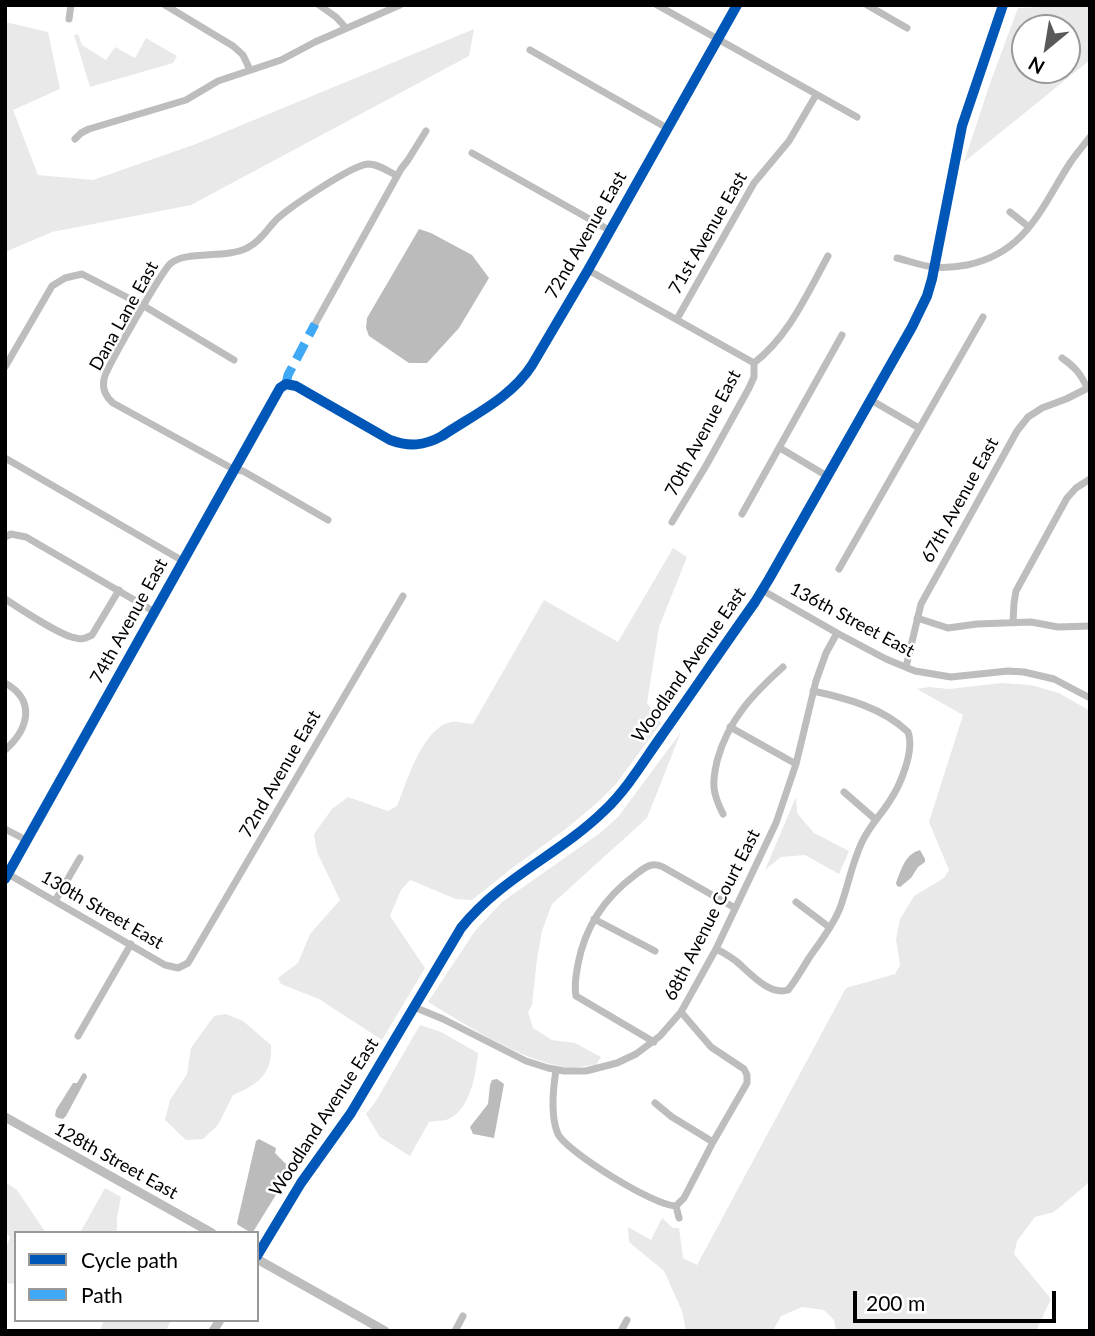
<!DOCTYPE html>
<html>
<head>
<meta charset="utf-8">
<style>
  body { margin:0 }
  #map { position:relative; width:1095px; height:1336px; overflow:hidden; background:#fff; font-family:Lato,sans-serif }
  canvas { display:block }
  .frame { position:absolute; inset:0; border:7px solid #000; pointer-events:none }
  .legend { position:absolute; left:14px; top:1231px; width:245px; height:91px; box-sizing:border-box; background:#fff; border:2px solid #999; margin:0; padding:9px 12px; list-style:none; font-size:21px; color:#000 }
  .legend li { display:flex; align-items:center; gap:14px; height:35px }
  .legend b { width:35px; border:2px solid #999 }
  .north { position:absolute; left:1011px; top:14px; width:70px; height:70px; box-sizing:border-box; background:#fff; border:2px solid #999; border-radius:50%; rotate:210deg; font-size:19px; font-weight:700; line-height:28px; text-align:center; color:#000 }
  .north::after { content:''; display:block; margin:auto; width:24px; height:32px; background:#595959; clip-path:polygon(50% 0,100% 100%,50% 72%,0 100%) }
  .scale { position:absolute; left:853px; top:1291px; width:203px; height:32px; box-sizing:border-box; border:4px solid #000; border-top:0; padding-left:9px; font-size:21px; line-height:24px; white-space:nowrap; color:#000; -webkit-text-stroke:5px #fff; paint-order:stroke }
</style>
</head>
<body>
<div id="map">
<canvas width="1095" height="1336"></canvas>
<div class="frame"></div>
<ul class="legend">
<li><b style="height:9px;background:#0057b8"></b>Cycle path</li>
<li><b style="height:9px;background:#3fa9f5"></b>Path</li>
</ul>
<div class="north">N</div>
<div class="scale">200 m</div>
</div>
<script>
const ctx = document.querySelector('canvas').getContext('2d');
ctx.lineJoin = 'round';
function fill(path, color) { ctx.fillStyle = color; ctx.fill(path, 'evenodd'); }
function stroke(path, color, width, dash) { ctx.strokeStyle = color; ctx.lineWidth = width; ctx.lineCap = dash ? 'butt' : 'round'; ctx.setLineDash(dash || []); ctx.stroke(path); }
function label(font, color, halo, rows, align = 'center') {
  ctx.font = font + ' Lato,sans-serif'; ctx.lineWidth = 5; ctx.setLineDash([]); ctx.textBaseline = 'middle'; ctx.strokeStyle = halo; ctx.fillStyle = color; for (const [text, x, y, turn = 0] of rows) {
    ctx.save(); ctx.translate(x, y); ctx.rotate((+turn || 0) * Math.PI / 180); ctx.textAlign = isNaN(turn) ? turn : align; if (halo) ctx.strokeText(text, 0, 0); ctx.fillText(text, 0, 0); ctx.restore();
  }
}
fill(new Path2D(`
  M1045,5H1090V60L964,162L989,86L1018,8L1041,7ZM1025,28H1067V70H1025Z
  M5,22L48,32L60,89L13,110L38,175L93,180L196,144L474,29L469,56L191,205L52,232L5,252Z
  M78,34L82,45L106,60L115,47L135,58L146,38L177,56L173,63L90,87L74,35Z
  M673,548L687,557L659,627L647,703L661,723L616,784L598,802L567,828L511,869L472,900L456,899L410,880L401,890L390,916L425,968L382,1040L319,999L281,984L278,978L298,963L310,934L340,900L317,852L314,834L332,809L348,797L388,811L397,806C407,782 422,728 451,722C457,721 467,724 473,724L544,600L618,642Z
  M1001,683L1031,685L1059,693L1090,711V1180L1086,1185L1054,1212L1035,1217L1017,1241L1014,1254L1051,1299L1036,1331H836L834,1320L824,1310L802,1307L781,1316L773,1331H686L682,1311L664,1271L629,1242L628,1227L651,1240L662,1218L673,1228H679L683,1258L697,1265L846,988L895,974L900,965L896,939L900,919L914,896L944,878L949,870L929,822L963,715L917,689L929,687L949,689Z
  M681,732L647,818L552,904L542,931L537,959L532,1005L528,1012L533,1028L552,1040L575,1043L601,1057L596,1065C585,1066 573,1069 563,1067C517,1058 468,1026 428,1002L475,931L502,902L600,833L618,817Z
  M796,797L797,813L814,833L849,851L839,874L805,855L781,857L765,870Z
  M226,1014L243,1021L271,1045C273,1074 257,1085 233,1095L218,1125L203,1139L186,1140L165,1120L170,1100L187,1074L191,1048L214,1016Z
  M420,1025L441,1032L478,1053C476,1074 470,1112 446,1120C441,1121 434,1121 429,1122L410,1156L380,1137L366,1114L376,1101Z
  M5,1182L17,1190L46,1233H16V1283L10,1284L5,1281V1250L10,1237L5,1232Z
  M105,1188L121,1197L117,1217V1233H80Z
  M104,1320H171L166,1331H100Z`), '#e9e9e9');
fill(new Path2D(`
  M419,229L431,233L472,255L489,278L459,328L427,363H409L369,336L366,328L367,318Z
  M920,850L925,859V862L918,867L911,878L900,887L897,886L896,883C901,870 905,854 920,850Z
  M83,1073L86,1074L87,1077L66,1116L63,1119L58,1118L55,1116L56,1110L73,1083H77Z
  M497,1079L504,1084L494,1138L473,1134L470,1127L488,1104L490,1085L492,1080Z
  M259,1139L276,1148L275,1153L290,1168V1172L253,1232H250L238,1225L237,1223L256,1141Z`), '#bbb');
stroke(new Path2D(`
  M165,5L233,46L243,55L250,70
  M319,5L336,17L346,28
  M657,5L857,117
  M867,5L907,28
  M69,19L71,5
  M530,50L667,128
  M75,139L81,133L89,129L186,100L218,81L281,60L315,42L400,5
  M472,153L609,230
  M1010,212L1029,227
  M897,258C909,261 922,266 934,267C945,268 956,267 967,265C1026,253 1041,208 1070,163C1076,154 1083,146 1090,137
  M588,270L754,363
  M677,319L754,183L789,141L816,95
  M315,324L401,169L408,160L426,131
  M1062,358C1075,367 1081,374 1087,388
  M754,363C789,336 807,294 828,256
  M5,367L52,286L65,278L82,274L144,306L234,360
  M871,400L919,428
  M780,448L827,476
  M5,458L183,561
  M742,514L842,335
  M328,520L243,471L235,470L113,403C106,397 102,389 104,379C106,368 161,273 170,264C185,250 226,259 247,248C260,242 267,229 277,219C290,207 352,165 368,164C378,164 388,171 397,176
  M672,522L707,464L749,388L754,377V363
  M5,537L11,534L26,537L155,612
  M839,569L983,317
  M762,590L837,633L886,659L915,671L951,677L1008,671L1024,672L1054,679L1090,698
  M5,599C21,609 60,636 76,638C82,640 86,638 92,635L119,590
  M917,618L948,628L977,624L1031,622L1058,627L1090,626
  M1013,623L1014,603L1016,591L1067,498L1076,488L1090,479
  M906,667L921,604L1017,431L1028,417L1042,408L1066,399L1090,387
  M5,683C36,700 29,729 5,750
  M730,727L796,764
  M844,792L875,819
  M723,814C719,806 715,798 714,788C713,779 715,770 717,761C728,720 753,694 783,667
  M5,829L26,840
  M8,874L165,965L178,968L188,963L403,596
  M5,879L280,388L286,384L296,386L390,440C409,447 424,446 442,436C473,415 511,398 532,365L588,270L737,5
  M55,901L80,858
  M796,902L829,927
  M594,919L655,951
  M716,949C723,952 729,956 736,961C749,972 769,996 788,990C796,980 802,969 809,958C820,942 833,926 840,908C848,886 852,863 862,842C869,827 880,816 889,802C900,786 915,751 908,732C883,708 846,698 813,691
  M414,1007L443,1019L526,1061L548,1068L564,1071H586L617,1063L636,1054L660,1036L681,1012L716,949L776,823L796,764L816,681L826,653L837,633
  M78,1036L131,944
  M654,1042L576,996C574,986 576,974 578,964C585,927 604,898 635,875C644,868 652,861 663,867L735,908
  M556,1070C553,1089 550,1116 558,1134C567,1152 656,1207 676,1206
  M655,1103L672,1117L713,1142
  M676,1206L684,1198L713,1142L747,1083V1075L744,1069L711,1047L681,1012
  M676,1206L679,1218
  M455,1331L463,1316
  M621,1331L627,1320`), '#bdbdbd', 7);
stroke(new Path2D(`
  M5,1117L212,1233
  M257,1256L301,1183L351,1113L461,928C502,877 559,855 605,810C627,789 643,762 660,738C692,693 723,647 755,602L769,579L912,327L927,296L932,279L962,126L1003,5
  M257,1259L385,1331
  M213,1331L220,1320`), '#bdbdbd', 9);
stroke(new Path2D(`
  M286,384L288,375L315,324`), '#3fa9f5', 9, [18, 9]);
stroke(new Path2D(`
  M5,879L280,388L286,384L296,386L390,440C409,447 424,446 442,436C473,415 511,398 532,365L588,270L737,5
  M257,1256L301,1183L351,1113L461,928C502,877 559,855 605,810C627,789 643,762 660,738C692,693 723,647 755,602L769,579L912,327L927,296L932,279L962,126L1003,5`), '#0057b8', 10);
label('18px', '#000', '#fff', [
  ["71st Avenue East",708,233,-60],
  ["72nd Avenue East",586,235,-60],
  ["Dana Lane East",124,316,-61],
  ["70th Avenue East",703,433,-62],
  ["67th Avenue East",960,500,-61],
  ["136th Street East",852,620,28],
  ["74th Avenue East",129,621,-61],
  ["Woodland Avenue East",689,665,-55],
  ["72nd Avenue East",280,774,-60],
  ["130th Street East",102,910,30],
  ["68th Avenue Court East",712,915,-63],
  ["Woodland Avenue East",324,1117,-57],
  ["128th Street East",116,1161,29]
]);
</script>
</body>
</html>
